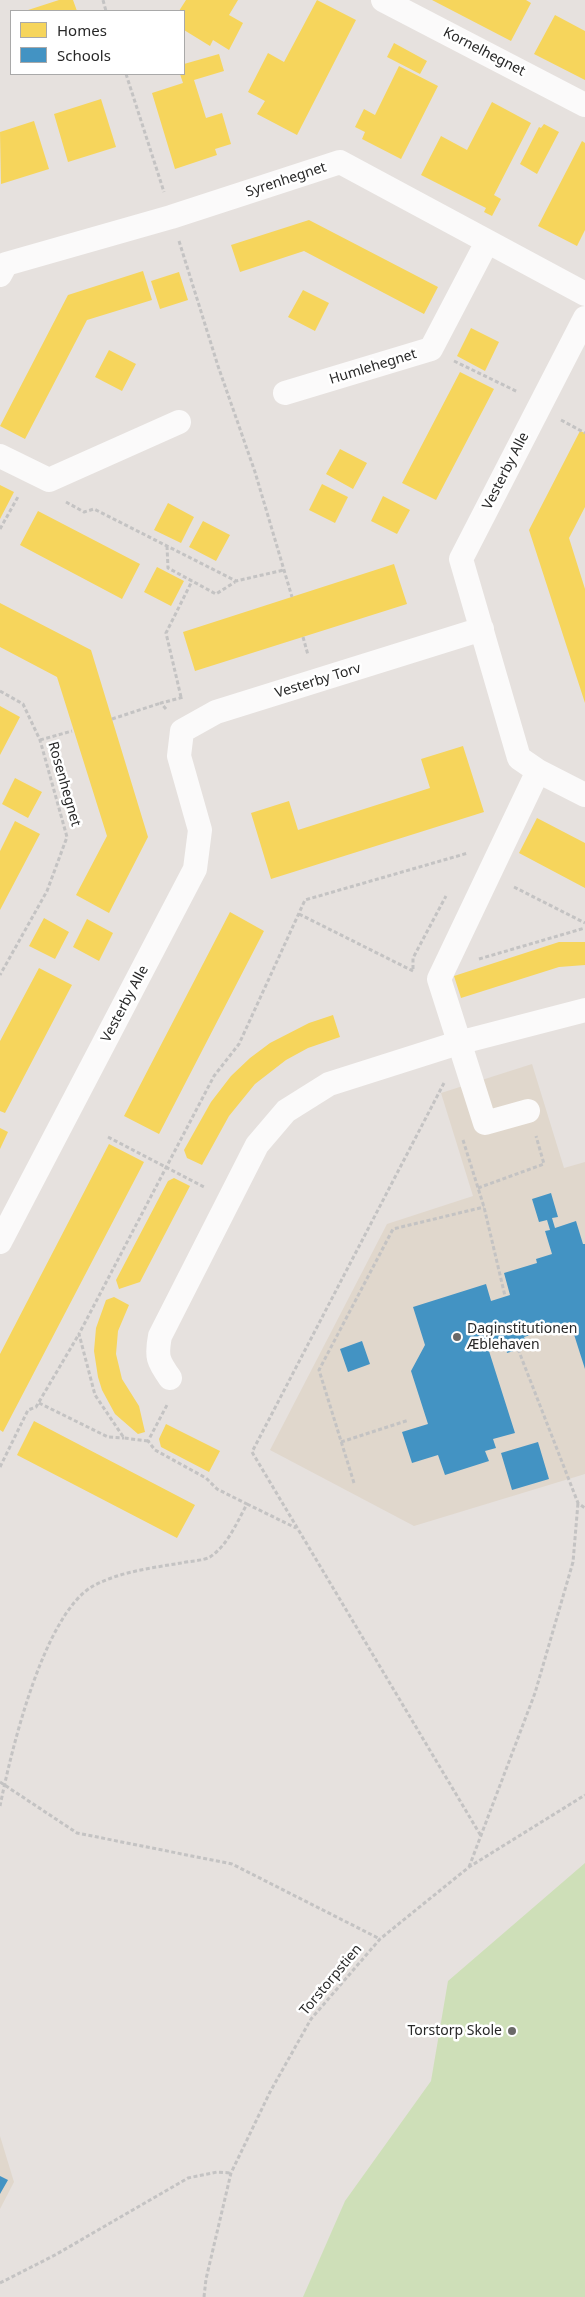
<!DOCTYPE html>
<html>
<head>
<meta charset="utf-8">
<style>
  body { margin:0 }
  #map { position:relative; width:585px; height:2297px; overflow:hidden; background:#e6e1de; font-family:"Noto Sans",sans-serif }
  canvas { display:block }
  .legend { position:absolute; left:10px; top:10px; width:175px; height:65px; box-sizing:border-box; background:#fff; border:1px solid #a9a9a9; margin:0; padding:6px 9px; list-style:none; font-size:15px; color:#282828 }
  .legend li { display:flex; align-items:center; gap:10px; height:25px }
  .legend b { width:25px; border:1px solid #a9a9a9 }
</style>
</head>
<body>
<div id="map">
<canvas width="585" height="2297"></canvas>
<ul class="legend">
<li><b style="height:14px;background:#f6d55c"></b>Homes</li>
<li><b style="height:14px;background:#4393c3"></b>Schools</li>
</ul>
</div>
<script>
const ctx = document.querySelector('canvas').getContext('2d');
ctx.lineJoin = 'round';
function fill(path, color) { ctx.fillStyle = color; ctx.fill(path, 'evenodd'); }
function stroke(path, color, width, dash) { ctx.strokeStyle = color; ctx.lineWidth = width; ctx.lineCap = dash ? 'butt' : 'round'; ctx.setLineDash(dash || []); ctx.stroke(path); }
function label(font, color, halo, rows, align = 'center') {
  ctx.font = font + ' "Noto Sans",sans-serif'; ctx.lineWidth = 5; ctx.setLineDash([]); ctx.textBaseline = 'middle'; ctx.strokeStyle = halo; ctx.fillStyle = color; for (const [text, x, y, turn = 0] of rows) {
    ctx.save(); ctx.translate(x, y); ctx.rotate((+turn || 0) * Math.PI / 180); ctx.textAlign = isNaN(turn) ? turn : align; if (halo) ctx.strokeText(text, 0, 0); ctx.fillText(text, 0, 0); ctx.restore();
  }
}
fill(new Path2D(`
  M532,1064L564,1168L585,1162V1474L414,1526L270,1450L387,1224L473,1196L441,1093Z
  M0,2136L14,2182L0,2209Z`), '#e0d7cc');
fill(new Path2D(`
  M585,1863V2297H303L345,2201L431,2081L448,1981Z`), '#cedfb8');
fill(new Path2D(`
  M59,0H73L77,11H25Z
  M186,0H238L229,15L243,23L229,50L213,40L210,46L184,30V11H179Z
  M317,0L356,20L297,135L257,114L265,101L248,92L268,53L284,62Z
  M432,0H526L531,3L511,41Z
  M555,15L585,31V80L534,54Z
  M394,43L427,61L420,74L387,57Z
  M219,54L224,71L194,80L206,118L222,113L231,144L215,149L217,155L175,169L152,93L183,83L180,74H184V64Z
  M399,66L438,86L401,159L362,139L365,132L355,127L364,109L375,115Z
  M101,99L116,147L68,162L54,114Z
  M492,102L531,123L494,195L501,199L492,216L484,212L486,208L421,175L441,136L467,150Z
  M34,121L49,169L1,184L0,132Z
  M544,124L559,132L537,174L520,164L539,127L541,128Z
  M582,141L585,143V230L577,246L538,226Z
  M309,220L438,287L424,314L304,251L240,272L231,245Z
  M143,271L152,300L87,320L25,439L0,426L68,295Z
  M179,272L188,300L160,309L151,281Z
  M303,290L329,303L315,331L288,317Z
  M471,328L499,342L485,371L457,356Z
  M109,350L136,364L122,391L95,377Z
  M460,372L494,389L436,500L402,483Z
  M580,431L585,433V507L569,538L585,589V703L529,530Z
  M340,449L367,463L353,489L326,474Z
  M322,484L348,497L335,523L309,510Z
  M0,485L14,492L0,519Z
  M383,496L410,510L397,534L371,521Z
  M168,503L194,517L181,543L154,530Z
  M38,511L140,564L122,599L20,545Z
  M203,521L230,535L216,561L189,547Z
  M394,564L407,604L195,671L183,632Z
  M157,567L184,581L171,606L144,592Z
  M0,603L91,650L148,837L109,913L76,895L107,836L57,677L0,647Z
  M0,706L20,717L0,755Z
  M463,746L484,812L271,879L251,813L289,801L298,830L430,788L421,759Z
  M15,778L42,792L28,818L2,804Z
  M537,818L585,843V888L519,853Z
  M15,821L40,834L0,910V851Z
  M230,912L264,931L159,1134L124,1116Z
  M44,918L69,932L55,959L29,946Z
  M87,919L113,933L99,961L73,947Z
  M559,942H585V965L559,967L461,998L454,976Z
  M39,968L72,985L5,1113L0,1111V1041Z
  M333,1015L340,1037L308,1048L286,1060L255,1084L229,1116L202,1165L187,1158L184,1150L211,1102L231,1076L250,1058L270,1043L309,1023Z
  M0,1128L8,1132L0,1149Z
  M109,1144L144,1162L3,1432L0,1430V1354Z
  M174,1178L190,1186L140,1282L119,1289L116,1280L168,1181Z
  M114,1297L129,1305L118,1331L116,1354L122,1379L139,1406L145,1432L138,1434L115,1414L102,1390L98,1377L94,1351L96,1328L106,1300Z
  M34,1421L195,1505L177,1538L17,1455Z
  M166,1424L220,1451L209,1472L161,1447L159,1439Z`), '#f6d55c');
fill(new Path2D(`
  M551,1193L558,1217L552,1218L555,1228L576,1221L583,1244H585V1369L570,1322L524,1337L527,1347L507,1353L505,1343L488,1348L515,1433L493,1439L496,1448L485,1451L489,1461L445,1475L438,1455L412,1463L402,1432L428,1424L411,1371L425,1345L413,1307L486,1284L491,1301L510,1295L504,1273L537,1263L536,1259L552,1254L545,1231L550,1230L547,1220L539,1222L532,1199Z
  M362,1341L370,1364L348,1372L340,1349Z
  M538,1442L549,1479L512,1490L501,1453Z
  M0,2176L8,2180L0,2194Z`), '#4393c3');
stroke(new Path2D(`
  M103,0L106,11
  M126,74L164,192
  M179,241L218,366L255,472L292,597
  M454,361L518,392
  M561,420L585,433
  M66,502L84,512L94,509L236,581L284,570
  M0,529L19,495
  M167,546L168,568L216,594L235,582
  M303,637L308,655
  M0,691L23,704L40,740L67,837L47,891L0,975
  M181,697L166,633L192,581
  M166,709L161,703L184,697
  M112,719L161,703
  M40,740L72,731
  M514,887L585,923
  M299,914L415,972
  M479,959L585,928
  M413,969V958L446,896
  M444,1083L252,1452L481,1836
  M108,1137L206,1188
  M463,1140L484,1207L505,1296
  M478,1188L544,1164L536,1136
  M518,1349L578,1503L585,1508
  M39,1403L108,1437L124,1438
  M148,1441L124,1438L95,1395L79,1334L214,1076L239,1044L305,900L468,853
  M341,1442L409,1420
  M0,1467L28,1410L36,1407L79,1334
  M354,1483L319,1370L393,1229L484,1207
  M247,1504L296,1528
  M0,1782L77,1833L232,1864L380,1939
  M0,1806C11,1752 43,1615 93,1586C119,1572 151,1568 181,1563C189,1561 203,1561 210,1557C228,1545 237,1522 247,1504L217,1489L206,1478L155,1450L148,1441L167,1405
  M469,1867L535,1693L573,1562L578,1503
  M0,2283L55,2255L188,2178L217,2172L231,2173
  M204,2297L206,2279L231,2173L270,2092L311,2019L380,1939L469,1867L585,1795`), '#c4c3c3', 3, [4, 2.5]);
stroke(new Path2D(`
  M383,0L585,105
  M0,275L6,264L171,217L340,162L585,294
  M585,318L461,559L519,758L538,771L585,795
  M285,393L431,349L487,242
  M0,456L49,480L179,422
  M528,1111L485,1123L439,979L538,771
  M0,1242L195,869L200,830L179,756L182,731L216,712L482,629
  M170,1378C158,1361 156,1357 160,1336L257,1145L286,1111L329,1084L458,1043L585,1010`), '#fbfafa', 24);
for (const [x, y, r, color] of [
  [457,1337,5,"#6a6968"],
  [512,2031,5,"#6a6968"]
]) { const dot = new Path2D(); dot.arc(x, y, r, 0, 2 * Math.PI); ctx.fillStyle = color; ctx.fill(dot); stroke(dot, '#fff', 2); }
label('14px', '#282828', '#fff', [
  ["Kornelhegnet",484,52,27],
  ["Syrenhegnet",286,180,-18],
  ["Humlehegnet",373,367,-17],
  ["Vesterby Alle",506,471,-63],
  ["Vesterby Torv",318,681,-17],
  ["Rosenhegnet",64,784,74],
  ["Vesterby Alle",125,1004,-62],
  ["Torstorpstien",331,1980,-50]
]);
label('14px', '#282828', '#fff', [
  ["Daginstitutionen",467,1329],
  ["Æblehaven",467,1345],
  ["Torstorp Skole",502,2031,"right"]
], 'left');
</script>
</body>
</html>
